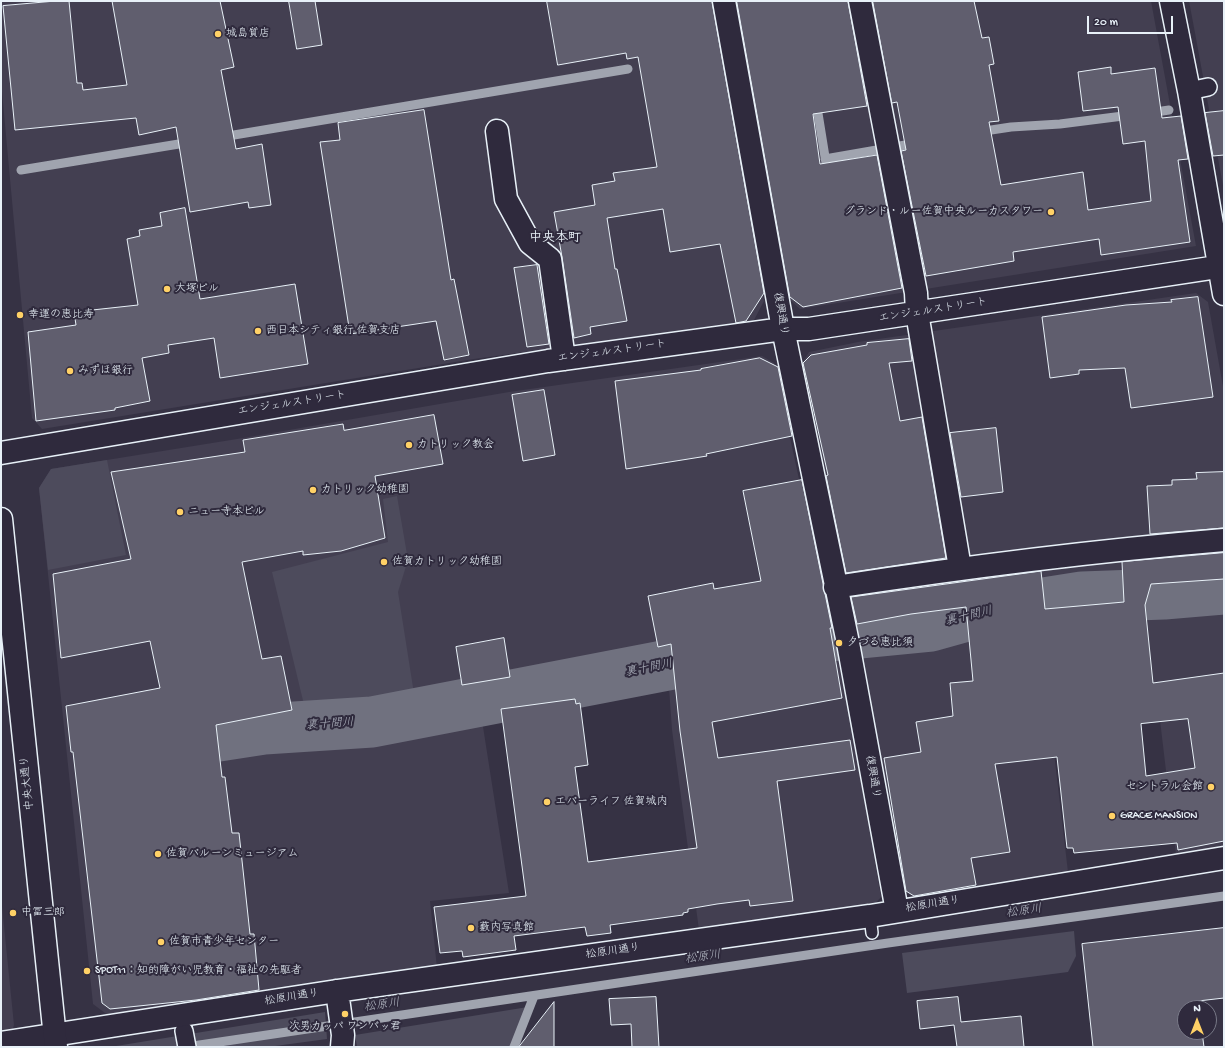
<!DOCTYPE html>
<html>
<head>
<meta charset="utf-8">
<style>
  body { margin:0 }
  #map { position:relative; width:1225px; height:1048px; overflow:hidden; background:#363244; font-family:"Gochi Hand",sans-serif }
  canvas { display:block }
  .frame { position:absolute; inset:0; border:2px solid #e8f1f8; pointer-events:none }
  .north { position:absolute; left:1177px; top:1000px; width:40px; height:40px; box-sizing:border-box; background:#2f2a3d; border:1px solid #797a88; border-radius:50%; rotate:0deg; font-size:11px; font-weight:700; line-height:16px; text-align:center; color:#e8f1f8 }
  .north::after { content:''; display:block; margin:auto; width:14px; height:18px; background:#ffd166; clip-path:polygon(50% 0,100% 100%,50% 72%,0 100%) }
  .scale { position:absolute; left:1087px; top:16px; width:86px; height:18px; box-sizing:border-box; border:2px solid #e8f1f8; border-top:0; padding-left:5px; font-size:12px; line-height:14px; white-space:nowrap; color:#e8f1f8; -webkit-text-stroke:3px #2f2a3d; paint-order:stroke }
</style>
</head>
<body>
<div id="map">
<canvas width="1225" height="1048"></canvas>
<div class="frame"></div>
<div class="north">N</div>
<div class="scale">20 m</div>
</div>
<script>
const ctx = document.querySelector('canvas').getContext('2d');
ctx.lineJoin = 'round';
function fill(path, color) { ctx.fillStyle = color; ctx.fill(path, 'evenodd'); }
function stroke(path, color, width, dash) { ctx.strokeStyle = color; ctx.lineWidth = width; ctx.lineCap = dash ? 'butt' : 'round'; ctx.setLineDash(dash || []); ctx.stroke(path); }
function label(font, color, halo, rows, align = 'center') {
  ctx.font = font + ' "Gochi Hand","Klee One",sans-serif'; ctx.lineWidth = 4; ctx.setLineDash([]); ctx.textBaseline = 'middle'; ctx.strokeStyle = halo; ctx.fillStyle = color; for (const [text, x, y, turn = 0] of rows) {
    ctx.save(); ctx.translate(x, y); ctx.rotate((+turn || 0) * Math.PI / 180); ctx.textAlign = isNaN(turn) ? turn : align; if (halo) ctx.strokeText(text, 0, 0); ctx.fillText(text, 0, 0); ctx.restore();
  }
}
fill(new Path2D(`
  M1,1H711L764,301L754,320L474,359L42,429L32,418L1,81Z
  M735,1H1151L1196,246L800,309L790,300Z
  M1189,1H1224V191L1195,33Z
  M1196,293L1208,302L1224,392V847L1176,855L1157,695L1049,710L1068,872L918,899L906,892L847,577L803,362L809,352L858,342Z
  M762,356L774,363L848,707L881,897L873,906L699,930L672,730L668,674L660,667L602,677L523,684L344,716L303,719V728L371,722L479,701L509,893L430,901L437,968L109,1016L93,1004L39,488L51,469L237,439L509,392Z
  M1,896L14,1025L12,1031L1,1033Z`), '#433f51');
fill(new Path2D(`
  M107,460L126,555L48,570L39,488L51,469Z
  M397,496L408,560L398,592L415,700L306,713L272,572L388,542L383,499Z
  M1074,931L1076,956L1068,972L907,993L902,953Z
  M534,1006L517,1047H357L355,1035Z
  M325,1012L327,1039L268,1047H110Z`), '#4d4b5c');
stroke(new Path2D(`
  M816,101L826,163
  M1149,113L1169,110
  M978,132L1011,127L1060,124L1131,115
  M222,137L628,69
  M825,159L917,143
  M21,170L191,142
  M186,1047L888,943L1224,896
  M514,1047L534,996`), '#a0a4af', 9);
stroke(new Path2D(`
  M147,747L264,729L372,722L808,638L931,626L974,614L1082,597L1164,594L1224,589`), '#70717f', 51);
const building = new Path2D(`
  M56,1H69L77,83H82L83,90L127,85L112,1H220L234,67L221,70L236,149L262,144L271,205L249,208L248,202L190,212L176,127L139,135L136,118L15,130L3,6Z
  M289,1H315L322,45L297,49Z
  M547,1H712L764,293L746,321L736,323L720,244L670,252L663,209L607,218L615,269H617L627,321L590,327L591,334L574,338L562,257L554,212L595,205L592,185L615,181L613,173L657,167L638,57L627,59L626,53L558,65Z
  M737,1H848L867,106L813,114L820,164L877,155L902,288L803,307L790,297Z
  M873,1H974L982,38L989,37L994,64L989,65L999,121L989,122L1001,185L1083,172L1088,210L1151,201L1145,141L1123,144L1118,107L1083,111L1078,72L1111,67V74L1155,68L1162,118L1181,116L1188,159L1178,160L1190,242L1101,255L1099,239L1013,252L1014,261L926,276L901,151L906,150L897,102L892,103Z
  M424,110L451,280L454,279L469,355L444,360L436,321L350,334L320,142L340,140L338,123Z
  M1224,111V155L1213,156L1205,113Z
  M185,208L200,299L295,284L308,364L220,378L214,338L168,345L169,353L142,358L150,401L115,408V410L36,421L28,332L76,325L74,312L138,305L127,239L140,236L139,230L162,226L160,213Z
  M537,265L549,344L527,347L514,268Z
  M1198,297L1213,397L1131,408L1125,368L1079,370V374L1050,378L1042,317L1126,305L1172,302L1171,300Z
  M909,339L912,361L889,363L900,421L922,417L946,558L846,573L826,476L828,475L803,363L811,355L867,345V343Z
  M760,358L778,367L792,436L706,454L707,456L626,469L615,381L701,370V369Z
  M544,390L555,455L523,461L512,395Z
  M434,415L443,464L375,476L385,538L341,551L303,555V551L242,562L262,659L281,656L292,710L216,725L222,777H225L232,833H239L250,934H254L259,990L196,1000L110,1009L102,1003L73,752H71L66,706L160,688L150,641L61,658L53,574L131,559L111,472L245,452L243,440L343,424L344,430Z
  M996,428L1003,492L961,497L950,433Z
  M1224,472V528L1150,534L1147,486L1172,485V480L1197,479L1196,473Z
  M802,480L832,628H830L842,698L712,722L718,758L850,740L855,770L777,781L793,901L750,906L749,900L717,904L688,909V912L683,913V915L610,925L611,933L587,936L585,927L514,936L516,950L463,957L462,951L440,953L434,907L526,896L501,709L575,699L576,704L580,703L588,765L575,767L588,862L697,848L680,731L671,644L658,647L648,596L713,583L714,589L761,581L743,491Z
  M1224,553V579L1151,584L1145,605L1153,683L1224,673V841L1178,850L1177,843L1074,853L1073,848H1067L1057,757L995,764L1010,852L971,858L976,885L914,896L906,891L884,758L921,752L916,722L953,716L950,683L973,681L966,607L911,614L857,624L851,597L1041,571L1045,609L1124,602L1122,562ZM1188,719L1195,768L1146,776L1141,724Z
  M504,638L510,677L462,685L456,647Z
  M1224,928V998L1198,1001L1199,1008H1185V1032H1202L1204,1047H1093L1082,944Z
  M656,997L659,1047H632L631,1024L611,1025L609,999Z
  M958,997L961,1022L1021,1016L1024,1047H957L954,1025L920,1029L917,1001Z
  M554,1002V1047H519Z`);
fill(building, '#605e6e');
stroke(building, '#e8f1f8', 1);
const service = new Path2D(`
  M870,916L872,933`);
const pedestrian = new Path2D(`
  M1189,91L1208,87
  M184,1031L187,1047`);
const minor = new Path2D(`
  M724,1L783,329L848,643L897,911
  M860,1L916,293L917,313L960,568
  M1171,1L1189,91L1224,294
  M497,131L506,199L530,243L550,259L564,359
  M1,453L548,361L783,329H809L1224,266
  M835,587C965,567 1094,551 1224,540
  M337,991L343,1035L342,1047
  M1,1043L337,991L870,916L1224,858`);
const secondary = new Path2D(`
  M1,519L56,1047`);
stroke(service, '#e8f1f8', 14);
stroke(pedestrian, '#e8f1f8', 20);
stroke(minor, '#e8f1f8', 25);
stroke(secondary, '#e8f1f8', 25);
stroke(service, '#2f2a3d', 11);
stroke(pedestrian, '#2f2a3d', 17);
stroke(minor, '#2f2a3d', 22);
stroke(secondary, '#2f2a3d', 22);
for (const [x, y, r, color] of [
  [218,34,4,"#ffd166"],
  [1051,212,4,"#ffd166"],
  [167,289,4,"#ffd166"],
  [20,315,4,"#ffd166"],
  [258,331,4,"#ffd166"],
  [70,371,4,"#ffd166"],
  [409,445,4,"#ffd166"],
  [313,490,4,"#ffd166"],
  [180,512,4,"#ffd166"],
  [384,562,4,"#ffd166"],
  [839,643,4,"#ffd166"],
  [1211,787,4,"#ffd166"],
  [547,802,4,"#ffd166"],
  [1112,816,4,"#ffd166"],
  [158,854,4,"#ffd166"],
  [13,913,4,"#ffd166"],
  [471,928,4,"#ffd166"],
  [161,942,4,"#ffd166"],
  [87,971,4,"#ffd166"],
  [345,1014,4,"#ffd166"]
]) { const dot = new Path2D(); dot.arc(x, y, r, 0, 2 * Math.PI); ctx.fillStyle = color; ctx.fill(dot); stroke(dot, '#2f2a3d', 1.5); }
label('11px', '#e8f1f8', '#2f2a3d', [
  ["城島質店",226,34],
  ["グランド・ルー佐賀中央ルーカスタワー",1043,212,"right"],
  ["大塚ビル",175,289],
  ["幸運の恵比寿",28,315],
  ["西日本シティ銀行 佐賀支店",266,331],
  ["みずほ銀行",78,371],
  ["カトリック教会",417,445],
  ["カトリック幼稚園",321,490],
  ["ニュー寺本ビル",188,512],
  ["佐賀カトリック幼稚園",392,562],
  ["夕づる恵比須",847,643],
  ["セントラル会館",1203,787,"right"],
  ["エバーライフ 佐賀城内",555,802],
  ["GRACE MANSION",1120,816],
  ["佐賀バルーンミュージアム",166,854],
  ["中冨三郎",21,913],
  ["藪内写真館",479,928],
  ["佐賀市青少年センター",169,942],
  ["SPOT11：知的障がい児教育・福祉の先駆者",95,971],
  ["次男カッパ ワンパッ君",345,1027,"center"]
], 'left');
label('11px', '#e8f1f8', '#2f2a3d', [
  ["エンジェルストリート",933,311,-9],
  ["復興通り",780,314,80],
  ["エンジェルストリート",612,352,-8],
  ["エンジェルストリート",292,404,-9],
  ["復興通り",872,777,80],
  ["中央大通り",28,783,-96],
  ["松原川通り",933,905,-9],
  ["松原川通り",613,952,-8],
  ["松原川通り",292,998,-9]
]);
label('italic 12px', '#b2b7c2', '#2f2a3d', [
  ["裏十間川",969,617,-13],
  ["裏十間川",649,669,-11],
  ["裏十間川",330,725,-4],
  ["松原川",1024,912,-8],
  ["松原川",703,958,-8],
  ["松原川",382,1006,-8]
]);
label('bold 13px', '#e8f1f8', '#2f2a3d', [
  ["中央本町",555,239]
]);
</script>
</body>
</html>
